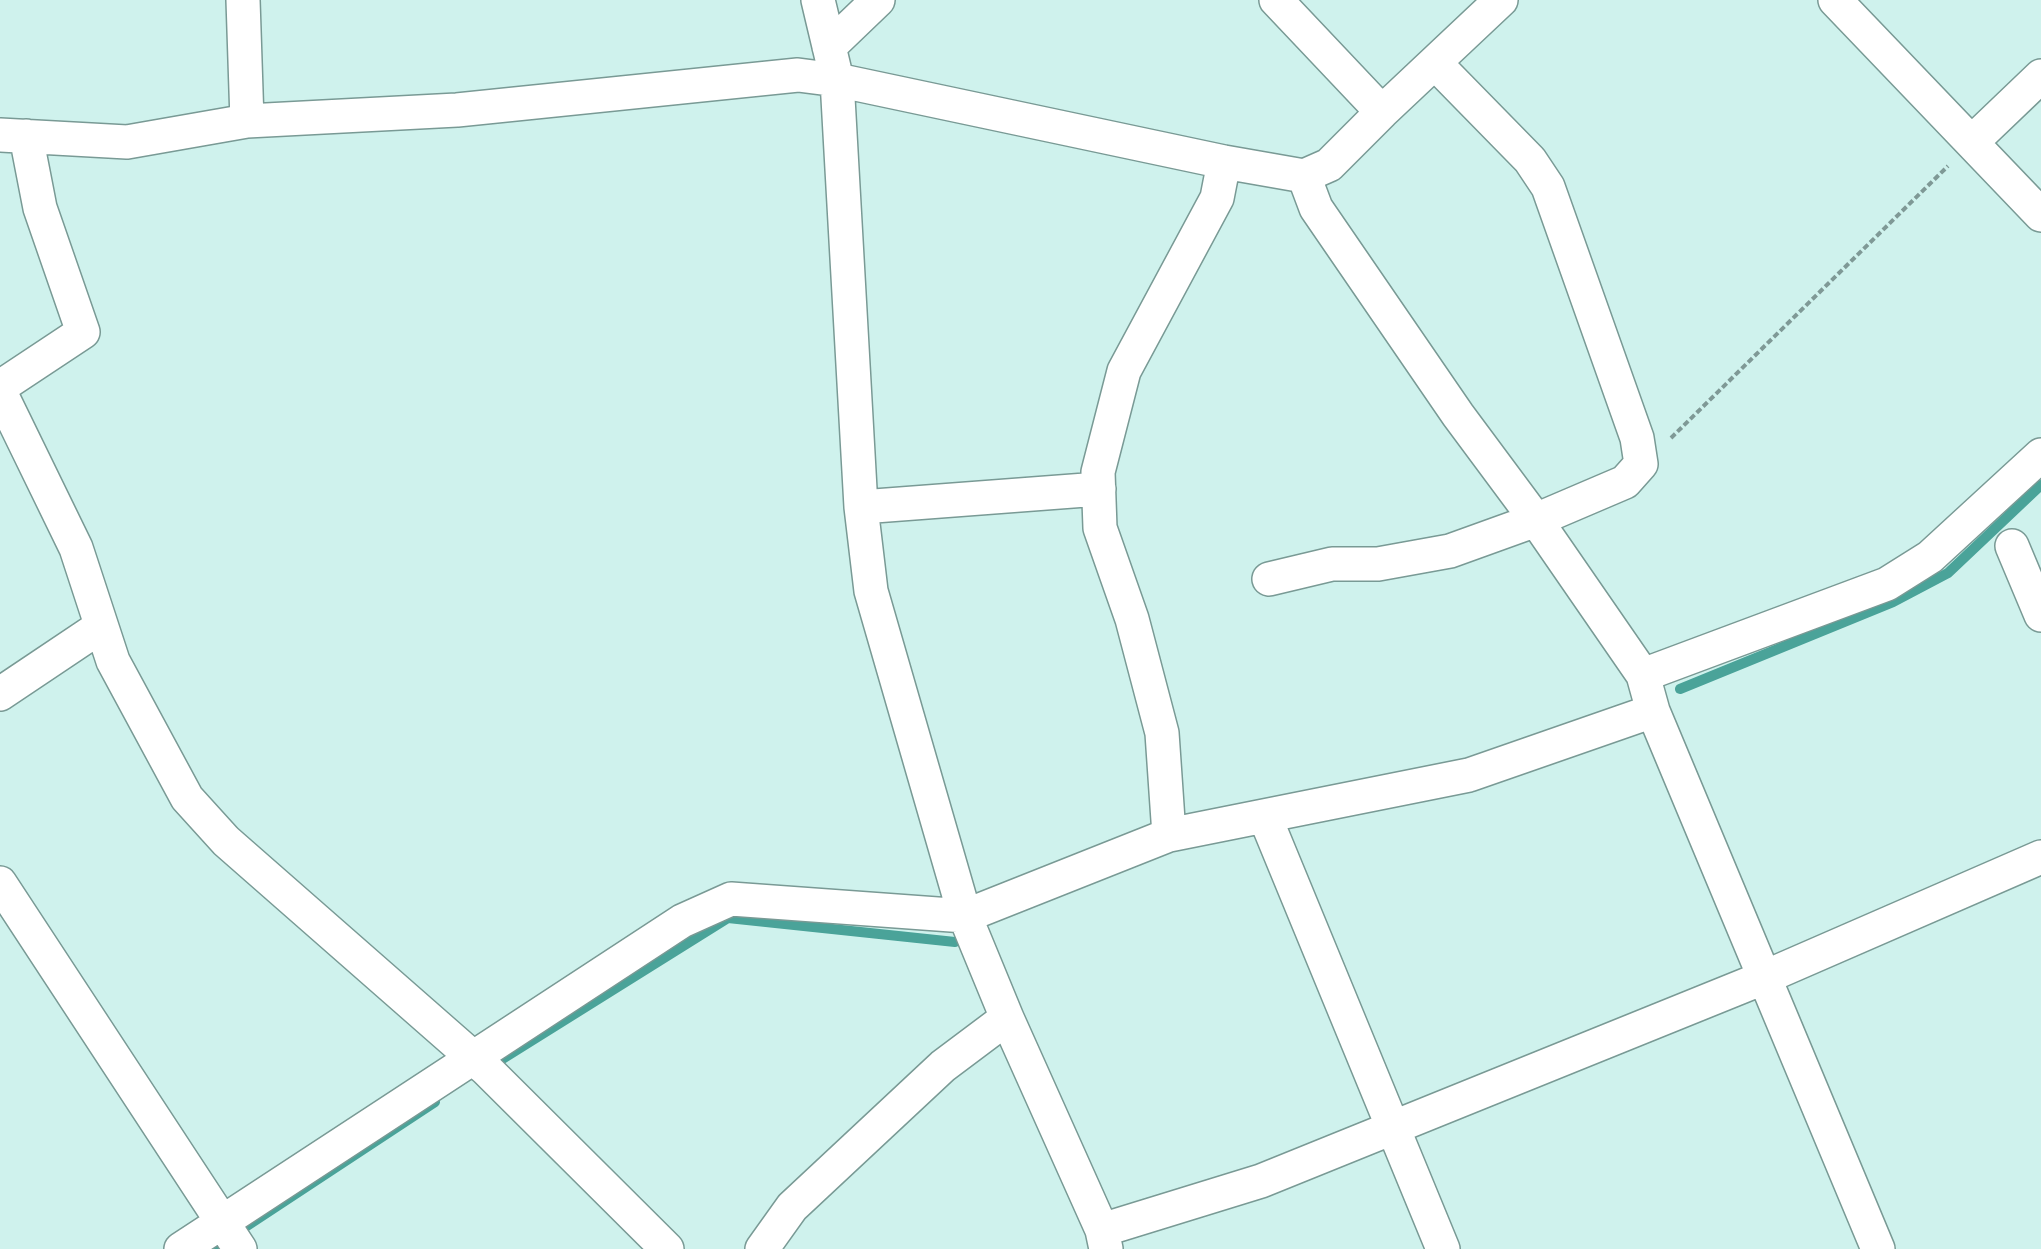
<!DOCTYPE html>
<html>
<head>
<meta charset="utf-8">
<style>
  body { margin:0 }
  canvas { display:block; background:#cff2ed }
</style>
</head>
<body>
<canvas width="2041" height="1249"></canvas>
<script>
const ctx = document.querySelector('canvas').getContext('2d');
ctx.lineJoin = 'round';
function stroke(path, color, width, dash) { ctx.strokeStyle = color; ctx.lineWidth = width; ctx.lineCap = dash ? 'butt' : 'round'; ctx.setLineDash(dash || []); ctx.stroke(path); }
stroke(new Path2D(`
  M1680,689L1893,602L1948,573L2041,485
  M488,1068L728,918L955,942
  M212,1249L435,1102`), '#4aa399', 10);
const street = new Path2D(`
  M243,0L247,121
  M818,0L837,80L861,507L871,591L965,916L1007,1018L1102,1230L1106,1249
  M1276,0L1382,112
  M1835,0L2041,215
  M829,47L878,0
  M0,135L127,142L247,121L457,110L798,75L837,80L1224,162L1304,176L1329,165L1382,112L1501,0
  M1972,142L2041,76
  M1304,176L1316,208L1458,415L1536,520L1643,675L1653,711L1878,1249
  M0,387L83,332L40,208L26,136
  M0,392L76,548L113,661L187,798L226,841L486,1069L667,1249
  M861,507L1099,489
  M2012,546L2041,615
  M1269,579L1332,564H1378L1450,551L1536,520L1625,482L1641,464L1637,438L1548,187L1530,160L1435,63
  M1643,675L1887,584L1930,557L2041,455
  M0,694L100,627
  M1265,817L1443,1249
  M1169,835L1469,775L1653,711
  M0,883L240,1249
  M1102,1230L1261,1181L1763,978L2041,857
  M181,1249L682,921L731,899L965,916L1169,835L1162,733L1132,619L1100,528L1098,472L1124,371L1217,198L1224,162
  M762,1249L792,1207L943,1066L1007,1018`);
stroke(street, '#799a95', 36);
stroke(new Path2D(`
  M1671,438L1948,166`), '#7f9996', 4, [6, 3]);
stroke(street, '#fff', 33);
</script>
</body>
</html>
